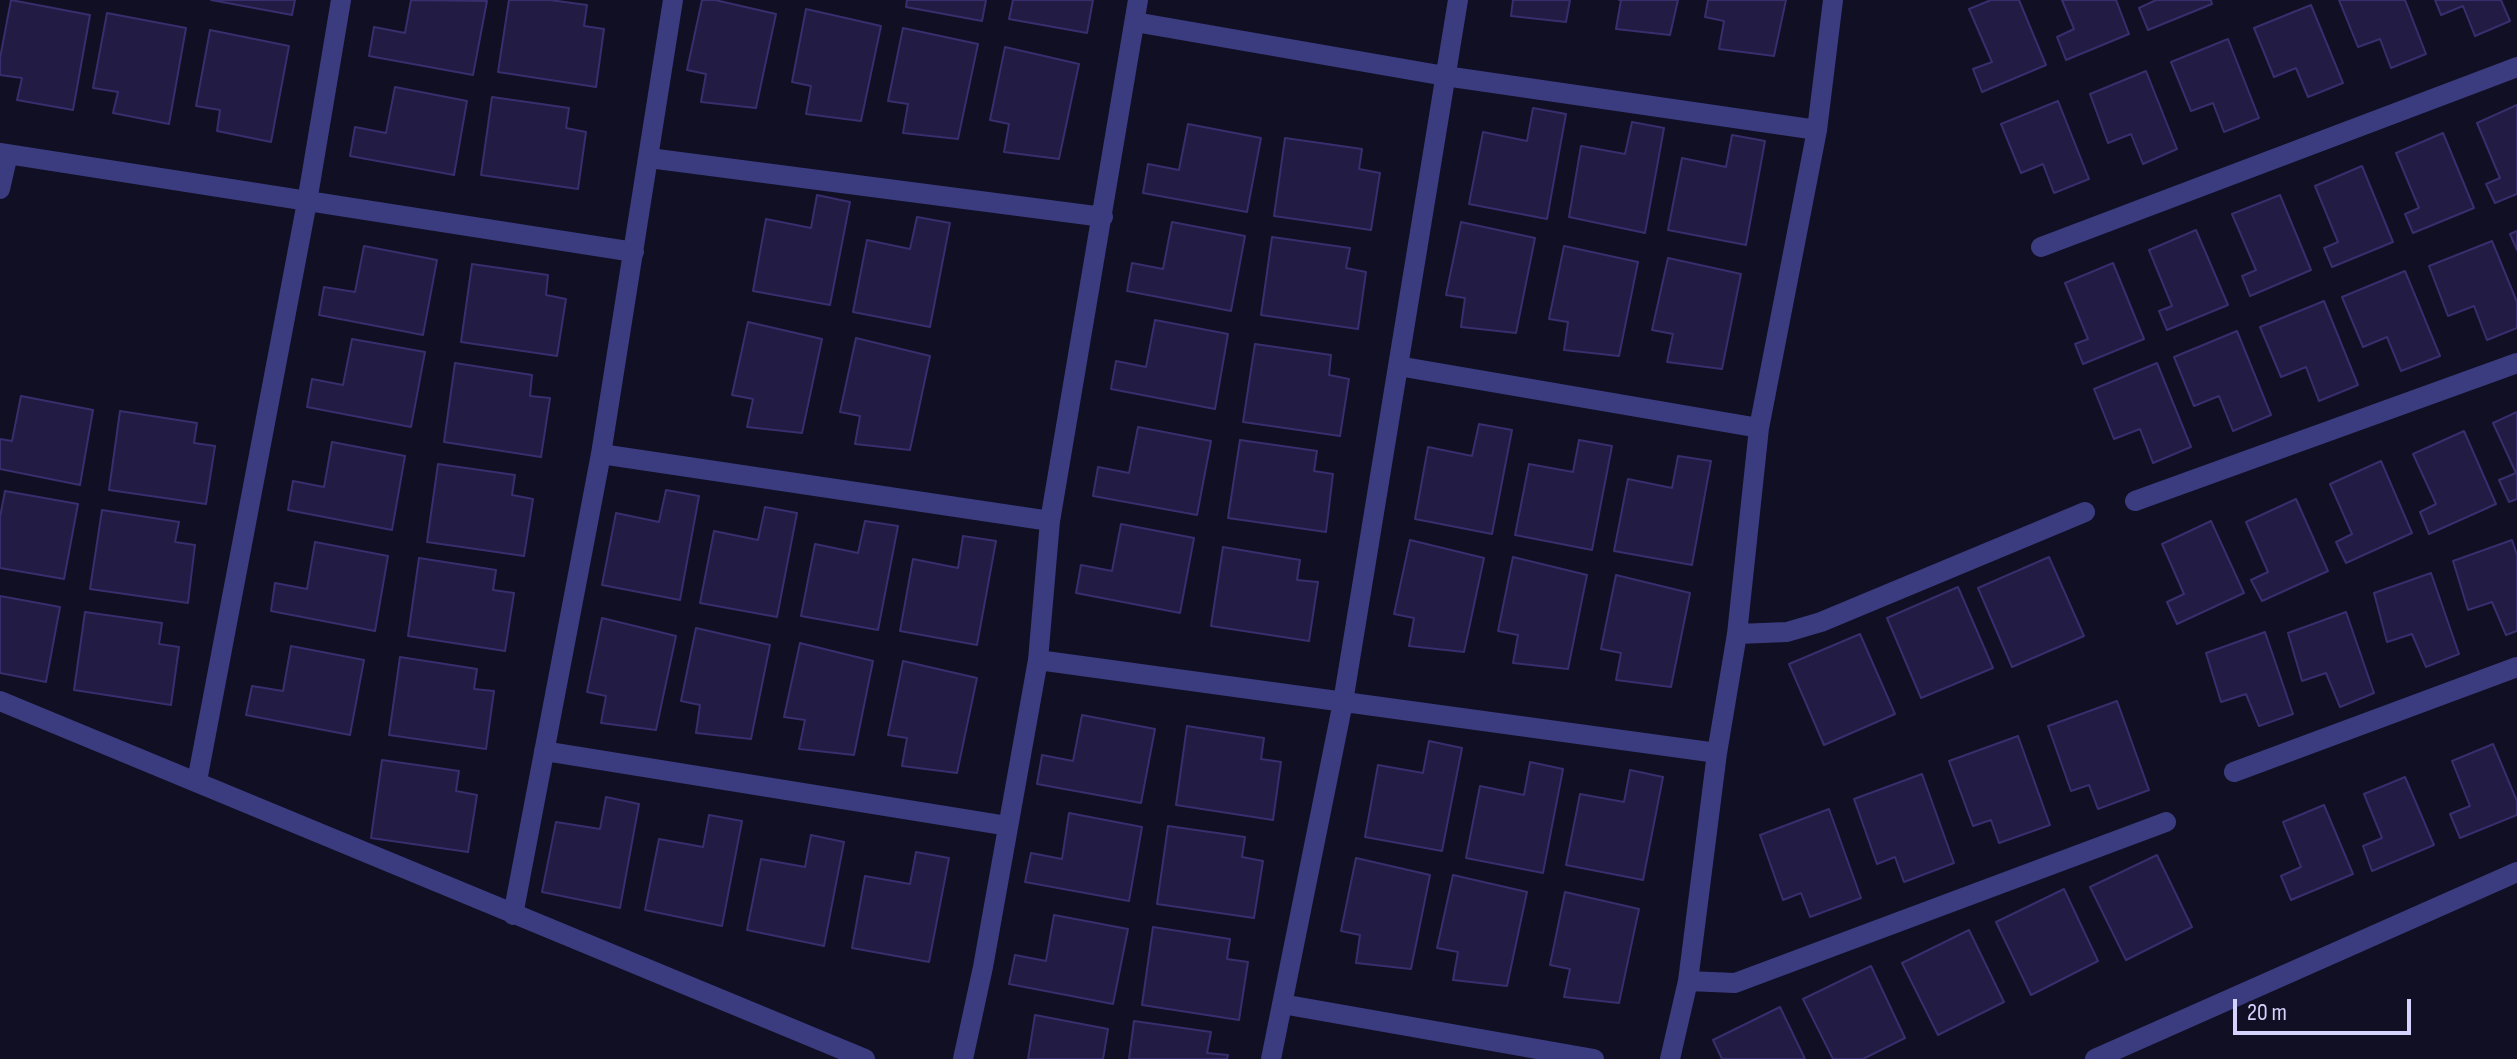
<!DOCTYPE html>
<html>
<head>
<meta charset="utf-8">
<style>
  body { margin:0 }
  #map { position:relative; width:2517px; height:1059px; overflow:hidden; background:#110f23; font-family:"Sofia Sans Condensed",sans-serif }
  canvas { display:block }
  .scale { position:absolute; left:2233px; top:999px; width:178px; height:36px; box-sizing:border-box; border:4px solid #d5d2fe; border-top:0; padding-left:10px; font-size:24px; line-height:28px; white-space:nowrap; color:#d5d2fe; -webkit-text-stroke:6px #110f23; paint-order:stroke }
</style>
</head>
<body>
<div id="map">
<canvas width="2517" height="1059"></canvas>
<div class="scale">20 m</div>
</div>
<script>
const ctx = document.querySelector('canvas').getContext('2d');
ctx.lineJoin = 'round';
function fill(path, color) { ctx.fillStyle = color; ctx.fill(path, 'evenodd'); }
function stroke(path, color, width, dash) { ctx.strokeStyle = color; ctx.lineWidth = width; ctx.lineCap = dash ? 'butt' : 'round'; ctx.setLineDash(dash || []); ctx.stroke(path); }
const building = new Path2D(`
  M11,0L90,15L73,110L17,100L22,78L0,75V58Z
  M211,0H295L292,15Z
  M411,0L487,1L473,75L369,56L374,27L405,33Z
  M509,0H550L587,5L584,26L604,29L596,87L498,72Z
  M702,0H715L776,14L756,108L701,102L706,74L687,70Z
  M907,0H986L982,21L906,7Z
  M1013,0H1093L1087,33L1009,19Z
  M1513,0H1570L1566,22L1511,16Z
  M1619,0H1678L1670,35L1616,29L1621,0Z
  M1708,0H1786L1774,56L1719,49L1724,21L1705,17Z
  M1991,0H2019L2046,65L1982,92L1973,69L1992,62L1969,9Z
  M2062,0H2116L2129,34L2066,60L2057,37L2074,29Z
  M2156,0H2211L2212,4L2148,30L2139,8Z
  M2339,0H2405L2426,54L2391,68L2380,39L2358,47Z
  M2435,0H2501L2510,21L2475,36L2463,6L2441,15Z
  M2311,5L2343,83L2308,97L2296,68L2274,77L2254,28Z
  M806,9L881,26L861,121L806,114L811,86L792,82Z
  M107,13L186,28L169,124L113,113L118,92L93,88Z
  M903,28L978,44L958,139L903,133L908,104L888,101Z
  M210,30L289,46L271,142L217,131L220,110L196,106Z
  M2228,39L2259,118L2224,132L2213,103L2191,111L2171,62Z
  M1005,47L1079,64L1059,159L1004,152L1009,124L990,120Z
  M2146,71L2177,149L2143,164L2131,134L2108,143L2090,94Z
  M395,87L467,101L454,175L350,156L355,127L386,133Z
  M492,97L569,108L566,128L586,132L578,189L481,175Z
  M2058,101L2089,179L2054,193L2043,164L2021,173L2001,124Z
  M2517,105V194L2495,203L2486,184L2500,178L2477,123Z
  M1533,108L1566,114L1547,219L1469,204L1483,132L1527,141Z
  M1632,122L1664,128L1645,233L1569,217L1581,146L1625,154Z
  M1188,124L1261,138L1247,212L1143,193L1148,164L1179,170Z
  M2443,133L2474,208L2413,233L2405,214L2419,208L2396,153Z
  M1732,135L1765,141L1746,245L1668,230L1682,158L1726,167Z
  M1285,138L1362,149L1359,169L1380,173L1371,230L1274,216Z
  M2362,166L2393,242L2332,267L2324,248L2338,242L2315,186Z
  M817,195L850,202L830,305L753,291L766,219L811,228Z
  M2280,195L2311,270L2250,296L2242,276L2256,270L2232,214Z
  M917,217L950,223L930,327L853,312L867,240L910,249Z
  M1172,222L1245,236L1231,311L1127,291L1132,263L1163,269Z
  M1461,222L1535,238L1516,333L1461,327L1465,298L1446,295Z
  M2196,230L2228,305L2167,330L2159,311L2172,306L2149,250Z
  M2517,231V250L2510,234Z
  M1272,237L1350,248L1346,268L1366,272L1358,329L1261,315Z
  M2492,241L2517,302V328L2487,340L2474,306L2448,316L2429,266Z
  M364,246L437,260L423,335L319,315L324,287L355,292Z
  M1564,246L1638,262L1619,356L1564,350L1568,322L1549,319Z
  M1668,258L1741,274L1722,369L1667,362L1673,334L1652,330Z
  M2113,263L2144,339L2083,364L2075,344L2088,339L2065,283Z
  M472,264L548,275L546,295L566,299L557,356L461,342Z
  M2405,271L2440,356L2401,371L2387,337L2363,347L2342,297Z
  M2324,301L2358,385L2319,401L2306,367L2281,377L2260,327Z
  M1155,320L1228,334L1215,409L1111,389L1116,361L1146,367Z
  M748,322L822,339L802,433L747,427L753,399L732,395Z
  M2237,331L2271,415L2233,431L2219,396L2194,406L2174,357Z
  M856,338L930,356L910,450L855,444L860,416L840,412Z
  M352,339L425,352L411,427L307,407L312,379L343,385Z
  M1255,344L1331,355L1329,375L1349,379L1340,436L1243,422Z
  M455,363L532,375L530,396L550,398L541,457L444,442Z
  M2157,363L2191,447L2153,463L2140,429L2114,439L2094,389Z
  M21,396L93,410L80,485L0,469V439L12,441Z
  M120,411L197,423L194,443L215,446L206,504L109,490Z
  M2517,412V499L2509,502L2499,480L2516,473L2493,423Z
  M1479,424L1512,430L1492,534L1415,519L1428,447L1472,456Z
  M1138,427L1211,441L1197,515L1093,496L1098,467L1129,473Z
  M2464,431L2496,504L2429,534L2420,512L2436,504L2413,454Z
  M1240,440L1317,451L1314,471L1333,474L1326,532L1228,518Z
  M1579,440L1612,446L1592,550L1515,535L1529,464L1573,472Z
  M332,442L405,456L392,530L288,510L293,481L324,487Z
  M1678,456L1711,461L1692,565L1614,551L1628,479L1672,488Z
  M2381,461L2412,533L2346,563L2336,542L2352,534L2330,484Z
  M438,464L515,475L512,495L533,499L524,556L427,542Z
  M666,490L699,496L680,600L602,585L616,513L659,522Z
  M5,491L78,504L64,579L0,568V517Z
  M2296,499L2328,571L2262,601L2251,580L2268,572L2246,522Z
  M765,507L797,513L777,617L700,603L714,531L758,540Z
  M102,510L179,522L175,542L195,545L188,603L90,589Z
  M865,521L898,526L878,630L801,616L815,544L858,553Z
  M2211,521L2244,593L2177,624L2167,602L2184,594L2162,544Z
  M1121,524L1194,538L1180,613L1076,593L1081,565L1112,571Z
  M963,536L996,541L977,645L900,631L913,559L958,568Z
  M1410,540L1484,558L1464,652L1409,646L1414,618L1394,614Z
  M2512,540L2517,555V631L2506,635L2492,602L2468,610L2453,561Z
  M315,542L388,556L375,631L271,611L275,583L307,589Z
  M1223,547L1300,560L1297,580L1318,582L1309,641L1211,626Z
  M1513,557L1587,575L1568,669L1513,663L1518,635L1498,631Z
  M2049,557L2084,636L2012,667L1978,588Z
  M419,558L496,570L493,590L514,593L505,651L408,636Z
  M2431,573L2459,654L2426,667L2412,634L2387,642L2374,593Z
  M1616,575L1690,593L1671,687L1616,680L1621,653L1601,649Z
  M1958,587L1993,668L1921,698L1887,618Z
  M0,596L60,607L46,682L0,673Z
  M85,612L162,623L159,644L179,647L171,705L74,690Z
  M2346,612L2374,693L2340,707L2326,673L2302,681L2288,633Z
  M602,618L676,636L656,730L601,723L606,696L587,692Z
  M696,628L770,645L751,739L696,733L700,705L681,701Z
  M2265,632L2293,714L2259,726L2246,694L2221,702L2206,653Z
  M1860,634L1895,714L1824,745L1789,664Z
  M800,643L873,661L854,755L799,749L805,720L784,717Z
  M291,646L364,660L350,735L246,715L252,686L283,691Z
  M400,657L477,669L474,689L494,691L486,749L389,735Z
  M903,661L977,678L957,773L902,766L907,738L888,735Z
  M2117,701L2149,790L2098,809L2089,785L2071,791L2048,726Z
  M1082,715L1155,729L1141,803L1037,784L1042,755L1073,761Z
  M1187,726L1264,738L1261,759L1281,762L1273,820L1176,805Z
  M2018,736L2050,825L1999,843L1991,820L1973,826L1949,761Z
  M1429,741L1462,748L1442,851L1365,837L1378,765L1423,773Z
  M2493,744L2517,801V815L2460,838L2450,814L2470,806L2452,761Z
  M382,760L459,771L456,791L477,795L468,852L371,838Z
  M1530,762L1563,769L1543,873L1466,858L1480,786L1524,795Z
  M1630,770L1663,777L1643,880L1566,865L1580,794L1624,802Z
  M1922,774L1954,863L1904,882L1895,857L1877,864L1854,799Z
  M2405,777L2434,845L2372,871L2363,846L2382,838L2364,794Z
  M606,797L639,804L620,908L542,892L556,822L600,829Z
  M2324,805L2353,874L2291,900L2281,876L2301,867L2283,822Z
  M1829,809L1861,898L1810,917L1801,893L1783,900L1760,835Z
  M1069,813L1142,827L1129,901L1025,882L1031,853L1062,859Z
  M709,815L742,821L722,926L645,910L659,839L703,847Z
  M1168,826L1245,837L1242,857L1263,861L1254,918L1157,904Z
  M811,835L844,842L824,946L747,930L761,859L805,867Z
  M916,852L949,858L929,962L852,948L865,876L910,884Z
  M2157,855L2192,927L2126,960L2090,887Z
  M1356,858L1430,875L1411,969L1356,963L1360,935L1341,931Z
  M1453,875L1527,892L1507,986L1453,980L1458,952L1437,948Z
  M2064,889L2098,961L2031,995L1996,922Z
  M1565,892L1639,909L1619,1003L1564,997L1570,969L1550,965Z
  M1054,915L1128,929L1113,1004L1009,984L1015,955L1046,961Z
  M1153,927L1230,939L1227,959L1248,962L1239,1020L1142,1005Z
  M1969,930L2004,1002L1938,1035L1902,963Z
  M1871,966L1905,1038L1863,1059H1833L1803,999Z
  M1780,1007L1805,1059H1722L1713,1040Z
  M1035,1015L1108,1029L1103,1059H1028Z
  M1134,1021L1211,1032L1207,1053L1228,1055L1227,1059H1129Z`);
fill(building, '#221b43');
stroke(building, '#382e6e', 2);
stroke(new Path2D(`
  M1135,22L1445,76L1817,130
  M0,153L634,252
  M649,158L1103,217
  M0,189L8,154
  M2041,247L2517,67
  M1398,366L1759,428
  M601,454L1050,521
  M2135,501L2517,363
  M1737,634L1787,632L1821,622L2085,512
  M1038,660L1717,753
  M0,701L865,1059
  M544,751L1008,826
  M2234,772L2517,667
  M197,781L307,202L341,0
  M513,915L601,454L673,0
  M1688,981L1735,983L2166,822
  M1282,1004L1594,1059
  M963,1059L983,967L1038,660L1050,521L1138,0
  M1271,1059L1343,702L1458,0
  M1670,1059L1688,981L1717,753L1737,634L1759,428L1817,130L1833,0
  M2095,1059L2517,872`), '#3b3b80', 20);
</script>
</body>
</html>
